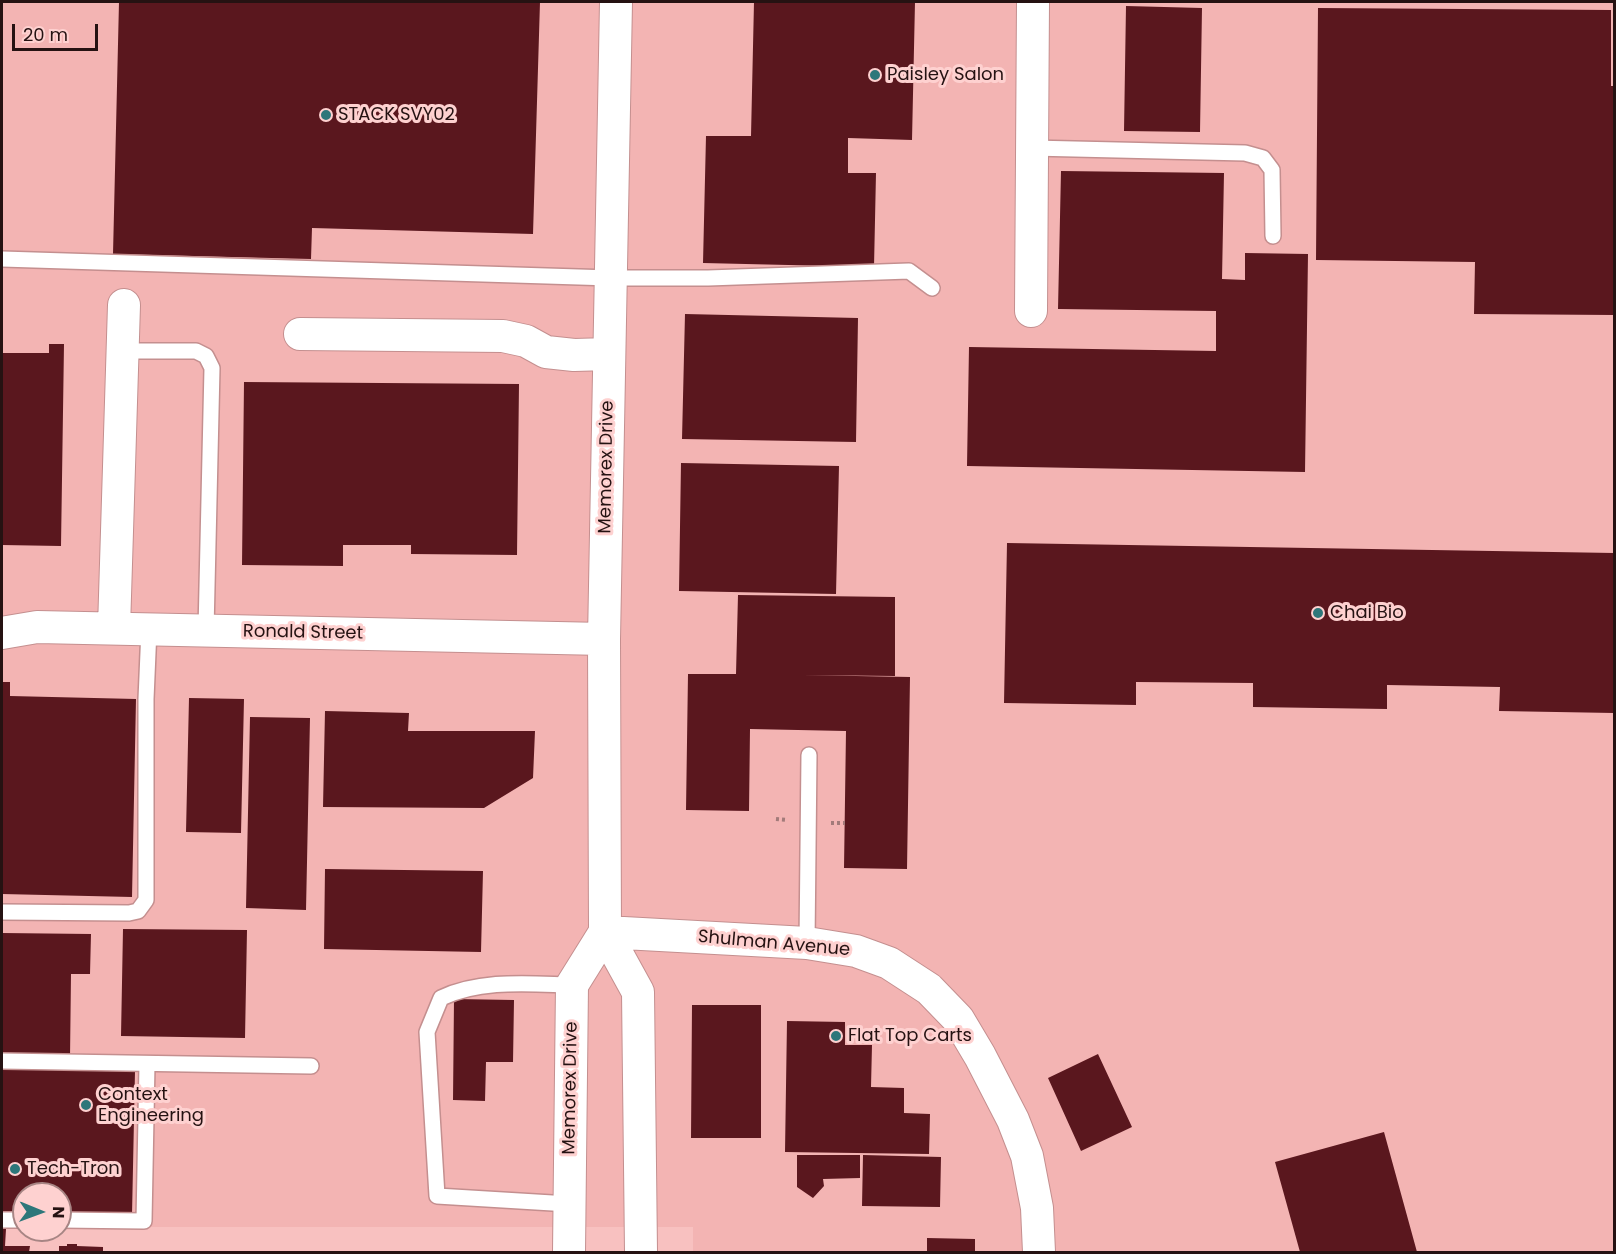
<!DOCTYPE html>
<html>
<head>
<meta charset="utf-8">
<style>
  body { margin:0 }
  #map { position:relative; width:1616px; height:1254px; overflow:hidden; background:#f8c1c0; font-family:Poppins,sans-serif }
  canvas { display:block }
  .frame { position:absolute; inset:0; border:3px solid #251212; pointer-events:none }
  .north { position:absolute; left:12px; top:1182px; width:60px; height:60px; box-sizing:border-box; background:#fed1d0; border:2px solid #a78584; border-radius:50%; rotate:91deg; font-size:16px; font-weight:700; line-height:24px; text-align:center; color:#251212 }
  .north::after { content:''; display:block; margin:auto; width:21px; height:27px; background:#2d777a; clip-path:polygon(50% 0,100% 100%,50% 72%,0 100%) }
  .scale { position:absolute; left:12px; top:24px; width:86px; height:27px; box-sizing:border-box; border:3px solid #251212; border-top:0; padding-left:8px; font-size:18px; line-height:21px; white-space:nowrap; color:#251212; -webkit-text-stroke:4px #fed1d0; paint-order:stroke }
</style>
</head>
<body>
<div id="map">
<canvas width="1616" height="1254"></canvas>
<div class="frame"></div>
<div class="north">N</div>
<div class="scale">20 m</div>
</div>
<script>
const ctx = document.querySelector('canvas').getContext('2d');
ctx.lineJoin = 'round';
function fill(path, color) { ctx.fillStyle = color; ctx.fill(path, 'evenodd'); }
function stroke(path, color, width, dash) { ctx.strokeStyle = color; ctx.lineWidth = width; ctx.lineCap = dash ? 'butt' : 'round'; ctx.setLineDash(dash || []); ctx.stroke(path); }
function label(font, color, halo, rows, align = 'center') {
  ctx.font = font + ' Poppins,sans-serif'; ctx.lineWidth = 6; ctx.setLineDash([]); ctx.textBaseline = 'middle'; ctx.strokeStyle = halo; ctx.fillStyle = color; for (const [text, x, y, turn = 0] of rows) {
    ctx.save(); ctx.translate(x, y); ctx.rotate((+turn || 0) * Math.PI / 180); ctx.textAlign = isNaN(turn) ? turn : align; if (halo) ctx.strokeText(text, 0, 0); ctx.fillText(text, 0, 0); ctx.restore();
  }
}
fill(new Path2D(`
  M2,2H1614V1252H693V1227H60V1194H24V1227H2Z`), '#f3b4b3');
fill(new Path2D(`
  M119,2H540L533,234L312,228L311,259L113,254Z
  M754,2H915L912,140L848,138V173H876L874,267L703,263L706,136H751Z
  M1126,6L1202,8L1200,132L1124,131Z
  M1318,8L1611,10V86H1614V315L1474,314L1475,262L1316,260Z
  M1061,171L1224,173L1222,279L1245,280V253L1308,254L1305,472L967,466L969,347L1216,351V311L1058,309Z
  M685,314L858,318L856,442L682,439Z
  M49,344H64L61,546L2,545V353H49Z
  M244,382L519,384L517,555L411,554V545H343V566L242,565Z
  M681,463L839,466L836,594L679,591Z
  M1007,543L1614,553V713L1499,711L1500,687L1387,685V709L1253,707V683L1136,682V705L1004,703Z
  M738,595L895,597V676L802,675L910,677L907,869L844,868L846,731L750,729L749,811L686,810L688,674H736Z
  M2,682H10V696L136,699L132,897L2,894Z
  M189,698L244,699L241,833L186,832Z
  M325,711L409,713L408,731H535L533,778L484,808L323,807Z
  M250,717L310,718L306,910L246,908Z
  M325,869L483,871L481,952L324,949Z
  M123,929L247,930L245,1038L121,1036Z
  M2,933L91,934L90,974H71L70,1058L2,1057Z
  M454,999L514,1000L513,1062H486L485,1101L453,1100Z
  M692,1005H761V1138H691Z
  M787,1021L845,1022V1045H872L871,1087L904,1088V1113L930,1114L929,1154L785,1152Z
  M1098,1054L1132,1127L1081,1151L1048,1078Z
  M2,1068L135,1071L132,1215L60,1213V1194H24V1213L2,1212Z
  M1384,1132L1417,1252H1300L1275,1162Z
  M797,1155H860V1178L823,1179L824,1186L813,1198L797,1187Z
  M863,1155L941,1157L940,1207L862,1206Z
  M2,1229H6L5,1246H30L29,1252H2Z
  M927,1238L975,1239V1252H927Z
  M67,1244H77V1246L103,1247V1252H59V1246H67Z`), '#5a171e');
const lane = new Path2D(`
  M1032,148L1245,153L1263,158L1272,170L1273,236
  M2,259L611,278H708L909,271L932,288
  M122,351H196L206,356L212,368L206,630
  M2,912L129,913L138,911L146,900V699L149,629
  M807,943L809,755
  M2,1061L311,1066
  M569,1204L437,1196L427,1032L441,998C481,979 529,984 572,985
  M2,1220H24
  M60,1220L144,1221L147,1064`);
const street = new Path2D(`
  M616,2L604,639L605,932L638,992L641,1252
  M1031,311L1033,2
  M300,334L503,336L526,341L546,352L574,355L609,354
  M114,628L124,305
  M2,633L37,627L604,639
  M605,932L807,943L856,951L889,963L929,989L958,1019L980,1056L1013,1120L1027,1156L1037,1208L1039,1252
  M569,1252L572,985L605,932`);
stroke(lane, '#c48f8f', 18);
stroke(street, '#c48f8f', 34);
stroke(new Path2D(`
  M776,819L787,820
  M831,823H845`), '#a37b7a', 4, [3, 3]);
stroke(lane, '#fff', 15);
stroke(street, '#fff', 32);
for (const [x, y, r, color] of [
  [875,75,6,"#2d777a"],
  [326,115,6,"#2d777a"],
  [1318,613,6,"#2d777a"],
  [836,1036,6,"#2d777a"],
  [86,1105,6,"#2d777a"],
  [15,1169,6,"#2d777a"]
]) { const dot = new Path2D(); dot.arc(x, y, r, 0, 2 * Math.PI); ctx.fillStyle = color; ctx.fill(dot); stroke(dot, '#fed1d0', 2); }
label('18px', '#251212', '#fed1d0', [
  ["Paisley Salon",887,75],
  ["STACK SVY02",338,115],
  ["Chai Bio",1330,613],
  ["Flat Top Carts",848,1036],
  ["Context",98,1095],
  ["Engineering",98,1116],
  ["Tech-Tron",27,1169]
], 'left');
label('18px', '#251212', '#fed1d0', [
  ["Memorex Drive",607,467,-89],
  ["Ronald Street",303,633,1],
  ["Shulman Avenue",774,944,5],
  ["Memorex Drive",571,1088,-89]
]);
</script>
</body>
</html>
